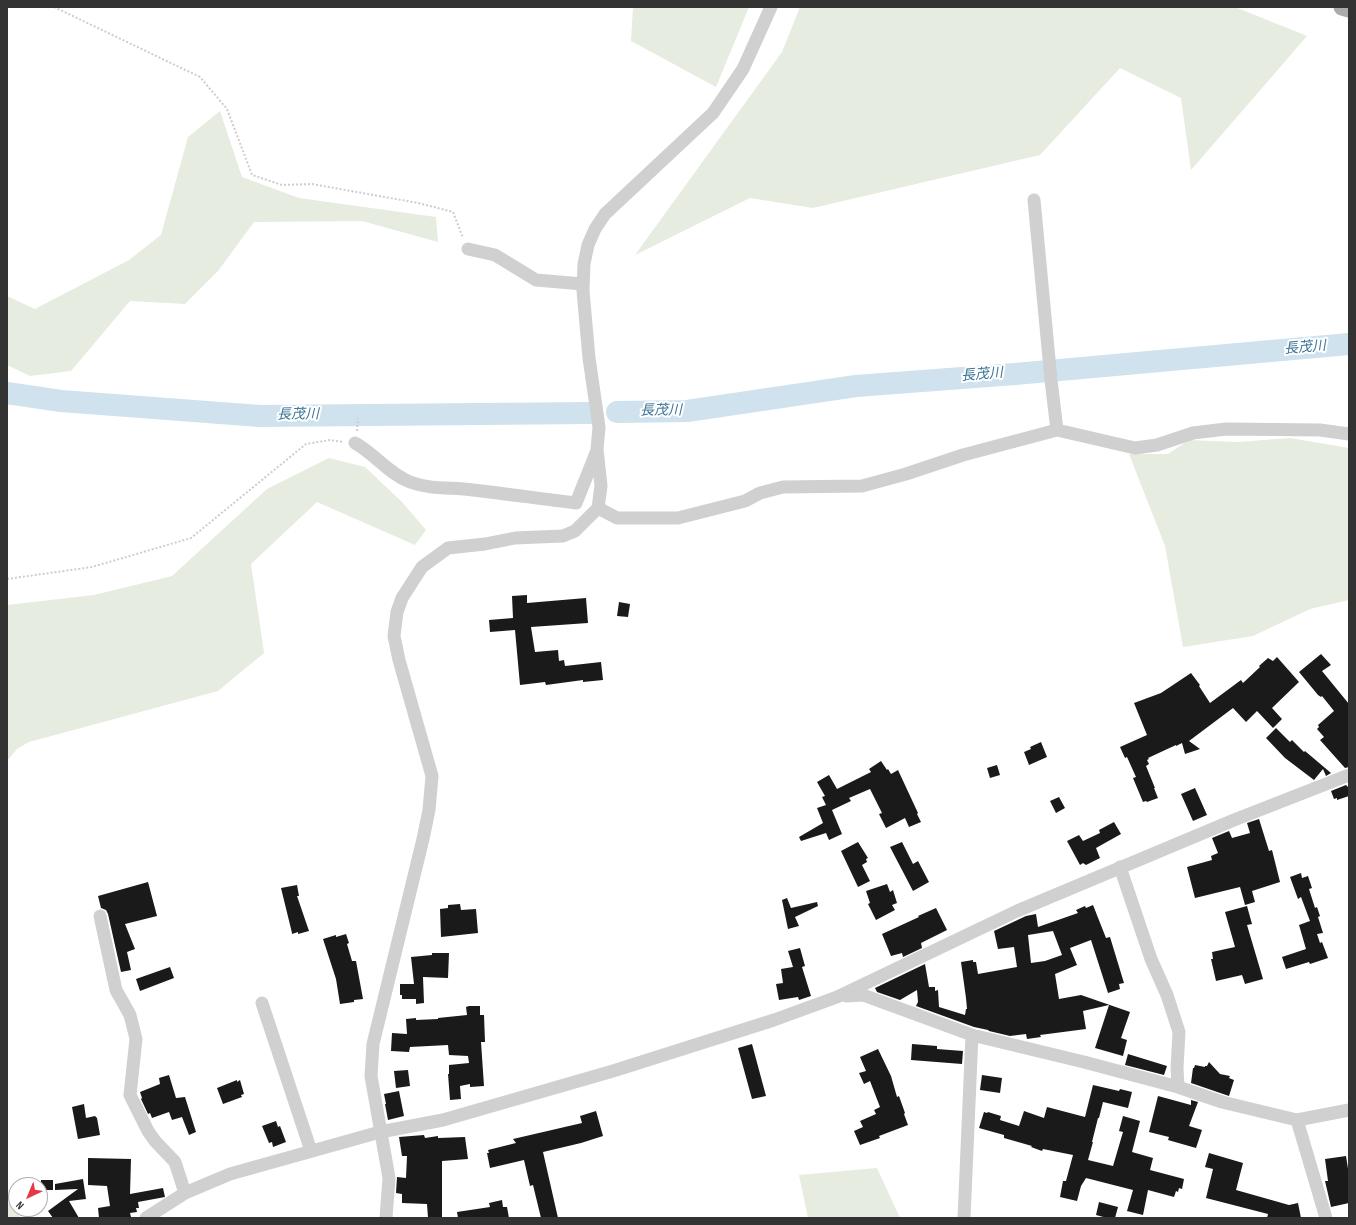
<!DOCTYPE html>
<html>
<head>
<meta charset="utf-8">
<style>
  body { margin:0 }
  #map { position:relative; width:1356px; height:1225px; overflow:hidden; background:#fff; font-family:"Sofia Sans Condensed",sans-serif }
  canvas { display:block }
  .frame { position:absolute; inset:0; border:8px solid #333; pointer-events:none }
  .north { position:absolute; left:8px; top:1177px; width:40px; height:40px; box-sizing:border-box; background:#fff; border:1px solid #adadad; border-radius:50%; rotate:224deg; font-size:11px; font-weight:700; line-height:16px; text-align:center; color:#333 }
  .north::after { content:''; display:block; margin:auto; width:14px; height:18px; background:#e63946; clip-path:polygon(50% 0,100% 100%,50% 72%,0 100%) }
</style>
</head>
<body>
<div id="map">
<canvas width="1356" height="1225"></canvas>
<div class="frame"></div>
<div class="north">N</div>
</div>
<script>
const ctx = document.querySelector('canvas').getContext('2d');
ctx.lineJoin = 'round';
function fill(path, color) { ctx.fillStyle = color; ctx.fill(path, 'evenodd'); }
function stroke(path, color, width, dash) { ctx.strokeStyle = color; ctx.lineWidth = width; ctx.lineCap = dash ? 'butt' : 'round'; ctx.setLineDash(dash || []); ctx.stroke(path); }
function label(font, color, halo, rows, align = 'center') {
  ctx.font = font + ' "Sofia Sans Condensed","Noto Sans JP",sans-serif'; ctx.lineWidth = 4; ctx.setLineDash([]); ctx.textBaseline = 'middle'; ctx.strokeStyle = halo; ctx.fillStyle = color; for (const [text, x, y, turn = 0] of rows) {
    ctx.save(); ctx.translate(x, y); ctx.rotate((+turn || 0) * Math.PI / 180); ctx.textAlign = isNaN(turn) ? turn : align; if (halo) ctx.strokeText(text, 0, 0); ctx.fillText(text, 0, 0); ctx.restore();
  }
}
fill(new Path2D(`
  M633,7H749L716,87L631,41Z
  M800,7H1235L1307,36L1191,170L1181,98L1120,68L1040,155L813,208L750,198L635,255L782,52Z
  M220,111L242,177L299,198L436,217L438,242L362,221L254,222L218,271L185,304L130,301L71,371L30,376L7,365V296L35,309L129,260L161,235L188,137Z
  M1290,438L1349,448V600L1310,609L1253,636L1183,647L1165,546L1129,454H1168L1189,440L1238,442Z
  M329,458L365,467L402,502L426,530L415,545L317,502L251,564L264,653L218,691L29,742L17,749L7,761V605L94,595L172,576L267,489Z
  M877,1168L900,1218H808L799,1175Z
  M7,1201L21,1218H7Z`), '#e6ecdf');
stroke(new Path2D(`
  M7,393L61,401L260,416L590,413
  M617,412L687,411L856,386L1015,374L1349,344`), '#cfe2ee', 22);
fill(new Path2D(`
  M527,595V603L586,598L588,623L531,627L535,652L558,650L559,661L564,660L565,666L601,662L603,680L583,682V680L546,685L545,682L520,685L515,630L490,632L489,620L513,618L512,596Z
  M619,602L630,604L628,617L617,616Z
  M1321,654L1331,665L1322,671L1349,704V767L1345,768L1320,740L1324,737L1317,729L1319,727L1318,725L1334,711L1322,696L1321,697L1318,695L1299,672Z
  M1277,657L1299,682L1272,708L1282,719L1273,728L1257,711L1246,722L1233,708L1189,741L1200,749L1185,754L1182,743L1176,746V745L1148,758L1149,759L1147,760L1149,764L1146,766L1155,788H1154L1158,798L1147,802L1146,801L1143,802L1133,778L1136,777L1127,757L1125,758L1120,747L1147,735L1134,703L1161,693L1191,673L1200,685L1199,686L1210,703L1241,680L1243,683L1260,667L1259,666L1268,658L1273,661Z
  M1276,728L1290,742L1292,740L1304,752L1305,751L1331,773L1326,776L1323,769L1314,780L1285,758L1266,738Z
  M1041,742L1047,757L1029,765L1024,752L1031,749L1030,747Z
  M881,761L887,770L888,769L891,774L898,770L918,813L917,814L921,822L909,827L905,818L886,828L879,814L882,813L870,789L849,798L851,801L832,810L842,834L829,840L826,833L801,841L799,837L823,823L817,808L826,805L822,797L825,796L817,782L829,775L837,789L871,772L869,769Z
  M997,765L1000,775L990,778L987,768Z
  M1346,785L1349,788V796L1337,800V798L1334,799L1331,791Z
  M1195,788L1207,815L1193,821L1181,794Z
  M1059,797L1065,808L1056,813L1050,801Z
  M1259,819L1269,851L1272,850L1280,882L1252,891L1255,902L1245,905L1240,887L1195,898L1187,867L1212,860L1211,856L1218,853L1212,838L1229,831L1232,838L1250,833L1247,823Z
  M1114,822L1121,834L1096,848L1100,858L1086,865L1083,863L1080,865L1067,841L1079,835L1083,841L1100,833L1099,830Z
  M858,842L868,858L866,859L867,862L862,865L870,881L858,887L841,851Z
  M902,842L913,864L918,861L929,882L913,891L890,847Z
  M1301,873L1302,878L1308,876L1312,888L1309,889L1315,908L1317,907L1320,916L1318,917L1323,933L1317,934L1320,943L1322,942L1328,958L1310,964L1309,962L1286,969L1282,957L1306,949L1299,925L1310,921L1301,897L1298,899L1290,877Z
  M148,882L157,916L125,924L135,949L127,952L131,970L121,972L108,914L106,910L101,908L98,896Z
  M887,884L890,892L893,890L897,903L892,905L895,910L876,920L868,904L870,903L866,891Z
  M297,885L299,896H297L309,931L298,934V932L292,934V933L281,888Z
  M787,898L791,908L817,902L818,906L795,917L799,926L788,929L782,900Z
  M460,904L461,910L476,909L478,933L441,937L440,909L448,908V905Z
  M1093,905L1106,938L1110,937L1124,983L1119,984L1120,989L1108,993L1091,940L1070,948L1077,965L1055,974L1059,999L1081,995L1130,1012L1121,1038L1127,1040L1123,1056L1095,1048L1109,1005L1083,1011L1086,1029L1040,1035L1041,1037L1027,1039L1026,1034L1010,1036L989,1031L988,1030L974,1027L916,1006L918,1002L917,990L900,1000L877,992L875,988L925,964L929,987H935V991L938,990L939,1007L965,1015L966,1009H967L966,998L961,962L973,960V962H976L978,974L1017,967L1014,947L998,949L994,931L1026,916L1036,914L1038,927L1078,913L1076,910L1085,906L1086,908ZM1053,931L1062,955L1045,961L1031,963L1028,935Z
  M1247,906L1252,924L1247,925L1263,979L1245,984L1242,975L1216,981L1211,959H1213L1212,952L1235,947L1225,912Z
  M936,908L947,930L921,943L922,948L903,957L902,953L891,956L882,934L919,917L918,916Z
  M346,934L349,943L347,944L352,961H356L363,999L354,1000V1002L340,1004L336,979L323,939L336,935V937Z
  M800,948L805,966L802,967L811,996L799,1000L798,997L779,1000L776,984L783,983L781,969L793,967L788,951Z
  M432,953H449L448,978L423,977L424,1003L416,1004V999H402V995H400V984H414L411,957L432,955Z
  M170,967L174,978L140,991L136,979Z
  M469,1006H480V1015H484L485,1042H481L484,1086L470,1087V1084L460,1086L461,1099L450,1100L448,1074H449V1065L469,1063L468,1056L449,1055L448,1045L410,1047L409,1052L391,1051L392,1033L407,1034L406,1019L416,1018V1020L438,1019V1018L467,1015L466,1007Z
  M752,1044L766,1096L752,1099L738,1048Z
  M912,1044L937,1046V1049L963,1051L962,1064L911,1060Z
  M878,1049L891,1076L897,1097L899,1096L905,1113L904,1114L908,1125L879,1136L880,1138L860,1145L854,1131L863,1127L860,1121L876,1114L874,1110L880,1107L870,1081L864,1084L859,1073L866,1071L860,1057Z
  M1128,1054L1167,1066L1164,1075L1125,1065Z
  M1209,1062L1220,1074L1230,1076L1229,1078L1234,1080L1229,1096L1191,1083L1193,1068H1194L1195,1065L1205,1067V1066H1207Z
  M408,1070L410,1086L396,1088L394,1071Z
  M169,1075L176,1098L185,1097L196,1132L189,1135L182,1117L172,1120L169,1112L152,1118L150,1113L148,1114L141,1099L142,1098L140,1092L160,1084L159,1078Z
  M982,1075L1002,1078L1000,1093L980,1090Z
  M237,1080V1082L240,1080L244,1094L241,1095L242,1097L223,1104L217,1088Z
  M1093,1085L1119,1091L1120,1089L1132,1092L1128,1108L1103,1102L1099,1118H1098L1092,1142H1093L1088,1160L1113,1166L1123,1132L1119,1131L1123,1116L1140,1121L1132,1152L1153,1158L1150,1170L1184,1179L1182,1189L1179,1188L1178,1192L1176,1191L1174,1197L1148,1190L1143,1215L1127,1211L1133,1190L1086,1178L1081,1186L1077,1201L1060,1197L1063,1181H1066L1073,1155L1043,1149L1042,1151L1031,1147L1032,1146L1004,1138V1135L979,1128L984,1112L987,1113L988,1112L1001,1116L1000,1120L1019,1126L1024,1111L1044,1118L1047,1107L1085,1117Z
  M399,1091L404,1116L388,1120L385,1104H386L384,1094Z
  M1158,1096L1191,1105V1100L1198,1102L1189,1126L1202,1130L1196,1148L1168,1140L1169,1137L1149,1132Z
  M84,1104L86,1118L95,1116L97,1118L100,1135L78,1139L72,1107Z
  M596,1111L603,1136L581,1143L543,1152L558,1218H541L533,1185L530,1186L524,1160L490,1168L487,1153H489L488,1150L516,1143L513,1139L582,1123L580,1116Z
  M276,1121L278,1127L280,1126L286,1142L273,1147L272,1142L269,1143L262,1126Z
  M424,1135L425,1138L438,1136V1138L465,1137L468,1159L442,1161V1218H428L427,1204L402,1203V1194L396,1193L397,1177L406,1178L407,1156H402L399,1137Z
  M1209,1153L1243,1163L1236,1190L1289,1205L1298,1203L1301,1218H1267L1268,1214L1206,1198L1213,1169L1205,1167Z
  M1346,1156L1349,1175V1203L1331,1207L1325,1181H1328L1325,1159Z
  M88,1158L131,1159L130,1194L163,1188L165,1197L138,1202L139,1208H136L137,1212L130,1213L131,1217L99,1218L98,1208L110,1206L107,1186L88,1185Z
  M83,1179L86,1199L69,1201L79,1218H53L48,1211L78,1189L55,1190V1184Z
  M41,1180H53V1190H41Z
  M502,1200L503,1207H507L509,1218H458L457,1212L490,1207L489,1203Z
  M1099,1202L1118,1207L1115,1218H1107L1096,1215Z`), '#1a1a1a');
stroke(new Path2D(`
  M54,7L200,77L227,109L252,175L282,185L312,184L418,203L453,212L463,238
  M357,431L358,418
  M7,579L92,567L191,538L306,444L330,440L343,442`), '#cdcdcd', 2, [2, 2]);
stroke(new Path2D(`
  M1034,200L1051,380L1057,430
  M468,249L495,255L536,280L583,284
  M355,443C375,454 389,474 410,482C431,490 452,487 473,490C508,494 542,499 576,503L596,453
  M598,508L617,518H678L745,501L760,493L783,487L862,486L906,474L963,455L1057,430L1135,448L1157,445L1193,433L1226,429L1320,430L1349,434
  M1120,867L1151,959L1167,995L1179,1032L1177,1068L1178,1087
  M100,916L116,990L130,1015L136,1039L130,1095L148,1131L155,1141L175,1162L185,1193
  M846,996L863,995L972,1035L1084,1062L1178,1087L1222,1102L1297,1120L1349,1110
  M262,1003L311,1151
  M1297,1120L1326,1218
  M146,1218L185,1193L230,1174L380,1132L443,1120L613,1071L774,1020L837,997L1017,911L1234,820L1349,775
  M386,1218L389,1178L371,1076L373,1044L423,839L429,810L432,776L399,660L394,636L397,612L402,598L422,567L448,548L485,544L515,538L563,536L575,531L598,508L601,486L597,449L599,427L589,358L583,291L584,264L588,245L595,229L605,214L713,113L743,69L771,7
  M964,1218L972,1035`), '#d0d0d0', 13);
stroke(new Path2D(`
  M1342,7L1349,9`), '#ababab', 17);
label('italic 14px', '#3f7597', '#fff', [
  ["長茂川",1305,348,-5],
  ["長茂川",982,375,-5],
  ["長茂川",661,411,-1],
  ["長茂川",298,415,-1]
]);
</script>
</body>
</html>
